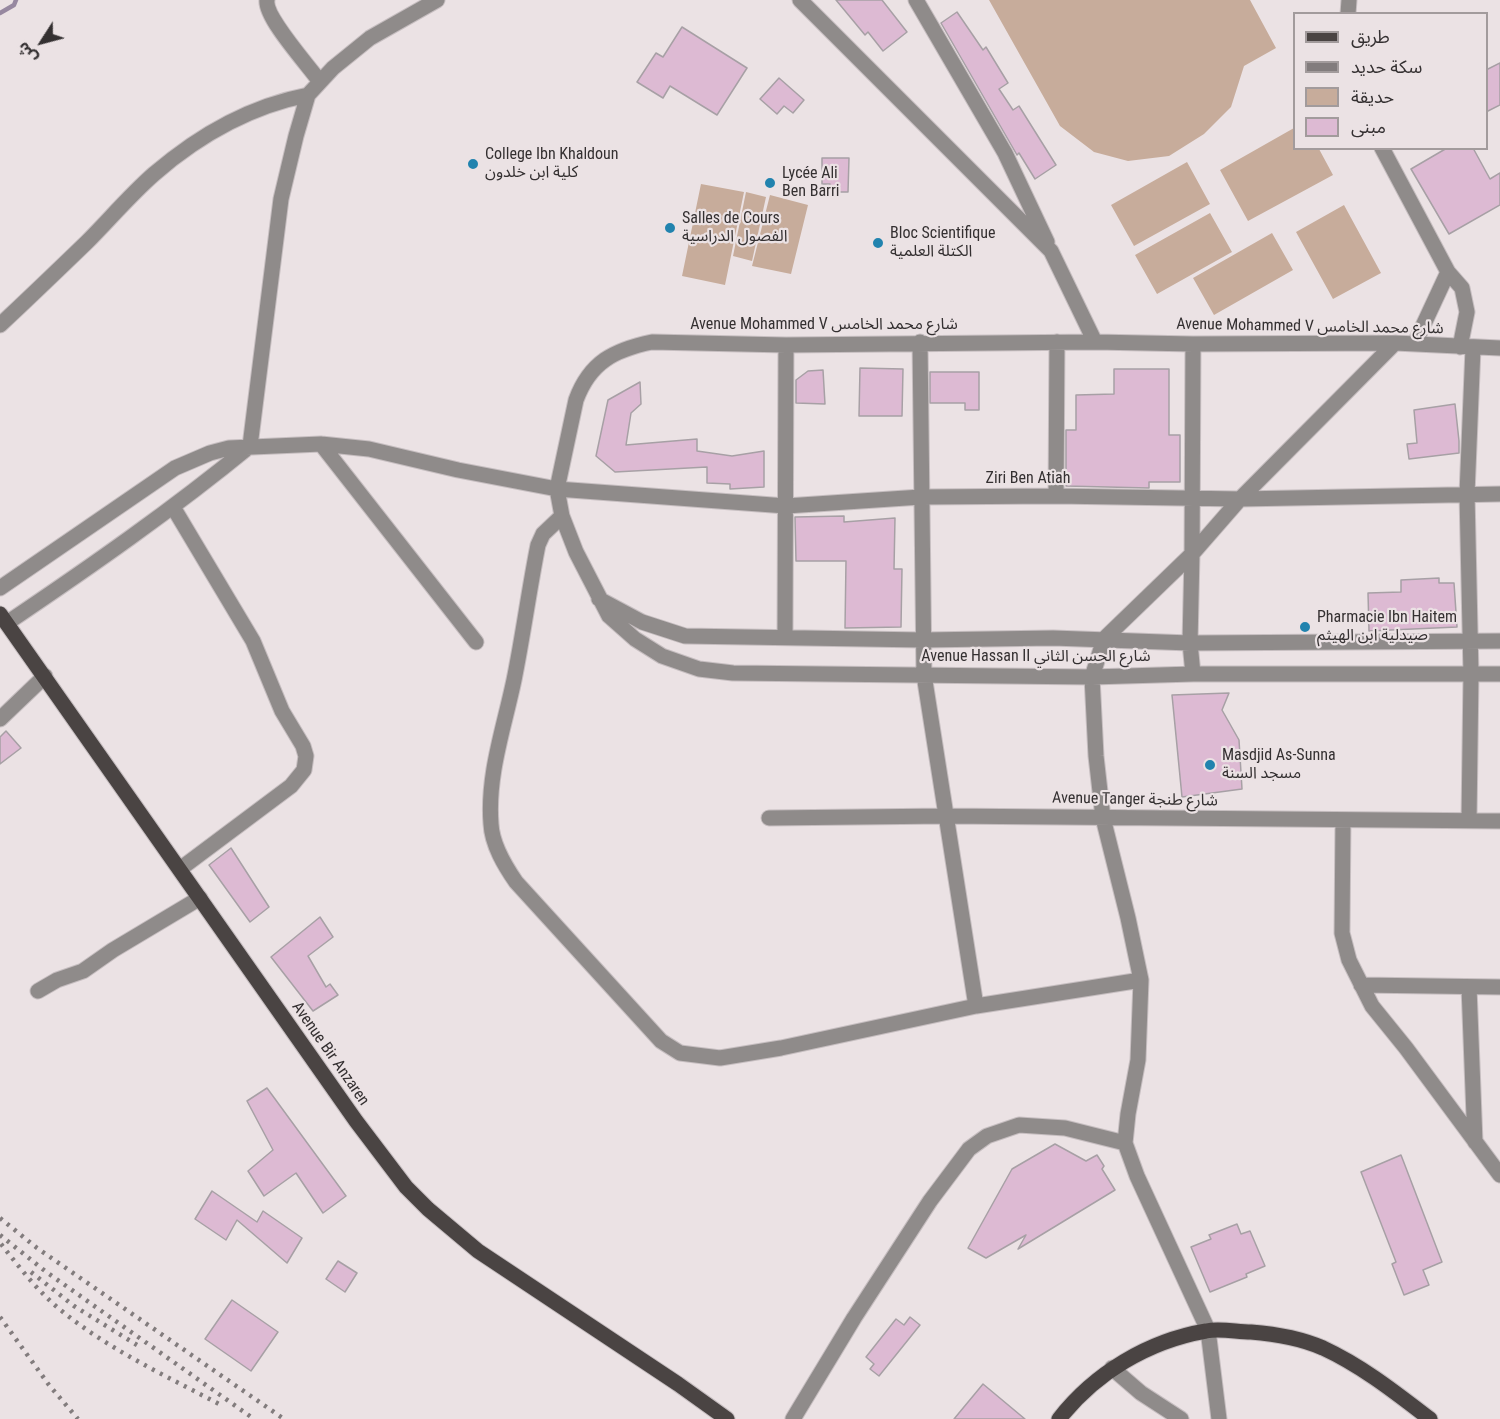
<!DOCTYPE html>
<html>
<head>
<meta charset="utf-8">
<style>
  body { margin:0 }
  #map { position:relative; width:1500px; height:1419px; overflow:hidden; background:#ebe2e4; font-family:"Roboto Condensed","Noto Sans Arabic",sans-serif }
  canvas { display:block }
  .legend { position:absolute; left:1293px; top:12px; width:195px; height:138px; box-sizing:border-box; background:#ebe2e4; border:2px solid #a29b9c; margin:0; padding:8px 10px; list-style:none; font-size:18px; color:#343031 }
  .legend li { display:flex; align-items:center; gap:12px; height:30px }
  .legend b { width:30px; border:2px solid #a29b9c }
  .north { position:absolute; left:12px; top:12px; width:60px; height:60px; -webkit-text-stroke:4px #ebe2e4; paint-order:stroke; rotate:234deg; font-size:16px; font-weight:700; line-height:24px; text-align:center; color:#343031 }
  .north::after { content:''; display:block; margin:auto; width:21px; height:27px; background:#343031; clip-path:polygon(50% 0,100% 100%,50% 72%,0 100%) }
</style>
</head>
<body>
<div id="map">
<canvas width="1500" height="1419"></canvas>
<ul class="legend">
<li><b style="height:8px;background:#4a4443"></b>طريق</li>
<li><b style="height:8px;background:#827c7d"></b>سكة حديد</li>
<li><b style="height:16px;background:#c7ac9b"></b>حديقة</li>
<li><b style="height:16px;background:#ddbad3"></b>مبنى</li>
</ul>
<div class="north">ش</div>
</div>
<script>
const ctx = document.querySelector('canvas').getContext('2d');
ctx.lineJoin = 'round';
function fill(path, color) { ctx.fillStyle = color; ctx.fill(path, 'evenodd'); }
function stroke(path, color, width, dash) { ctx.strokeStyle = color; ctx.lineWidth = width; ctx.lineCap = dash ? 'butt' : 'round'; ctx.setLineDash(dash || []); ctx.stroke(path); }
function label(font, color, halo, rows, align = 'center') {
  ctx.font = font + ' "Roboto Condensed","Noto Sans Arabic",sans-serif'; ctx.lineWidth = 4.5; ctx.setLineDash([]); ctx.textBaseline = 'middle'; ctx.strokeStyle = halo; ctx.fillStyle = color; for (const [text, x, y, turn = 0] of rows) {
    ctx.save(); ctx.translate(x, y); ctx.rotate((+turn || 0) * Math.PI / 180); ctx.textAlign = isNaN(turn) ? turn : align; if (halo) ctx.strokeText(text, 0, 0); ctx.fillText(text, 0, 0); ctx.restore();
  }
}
fill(new Path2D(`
  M989,0H1250L1276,48L1244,66L1231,107L1204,134L1169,156L1128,161L1094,152L1060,126Z
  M1294,128V148L1319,149L1333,175L1248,221L1220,170Z
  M1187,162L1210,204L1134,246L1111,205Z
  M701,184L744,192L725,285L682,276Z
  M746,192L766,197L752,261L733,256Z
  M770,195L808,205L791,274L752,266Z
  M1344,205L1381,273L1333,299L1296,232Z
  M1210,213L1232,252L1157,294L1135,255Z
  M1272,233L1293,270L1214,315L1193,278Z`), '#c7ac9b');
stroke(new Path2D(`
  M0,13L14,5L16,0`), '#9788a0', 4.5);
const building = new Path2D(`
  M836,0H882L907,32L883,51L868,32L865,35Z
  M957,12L983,50L986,47L1008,83L999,89L1013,110L1019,106L1056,165L1035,179L1019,153L1017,155L941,23Z
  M682,27L747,68L717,115L670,86L663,98L637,82L656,53L663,57Z
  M1500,63V105L1486,112V70Z
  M779,78L804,100L793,113L784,106L777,114L760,99Z
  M1447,148H1473L1490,179L1500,173V205L1449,234L1411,169Z
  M822,158H849L848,192H830V184H822Z
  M860,368L903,369L902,416H859Z
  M1114,369H1169V435H1180V482H1149V488L1066,486V430H1076V395L1114,394Z
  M823,370L825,404L796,403V380L808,371Z
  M930,372H979V410H965V403H930Z
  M640,382L641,404L631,413L626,445L697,439V451L732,456L764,451V487L730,489V484L707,483V467L615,472L596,456L608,400Z
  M1455,404L1459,441V453L1409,459L1407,444L1417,443L1414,410Z
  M844,516V522L895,518L894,569H902L901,627L845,628L846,561H796L795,517Z
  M1439,578V583H1454L1457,627L1369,631L1368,593L1401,592V580Z
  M1229,693L1222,710L1239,740L1242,789L1182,797L1172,695Z
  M6,731L21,748L0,764V737Z
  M231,848L269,907L250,922L209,865Z
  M320,917L333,937L308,956L326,987L330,984L338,995L313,1011L271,957Z
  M267,1088L346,1196L323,1213L296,1173L264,1196L248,1171L273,1150L247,1101Z
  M1055,1144L1086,1161L1097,1155L1104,1166L1102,1169L1115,1190L1018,1249L1026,1235L986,1258L968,1248L1012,1169Z
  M1401,1155L1442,1262L1423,1270L1429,1285L1404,1295L1392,1264L1396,1262L1361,1172Z
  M212,1191L257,1222L263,1211L302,1238L287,1263L237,1220L226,1240L195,1219Z
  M1237,1224L1241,1234L1250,1231L1265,1266L1246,1274L1247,1277L1210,1292L1191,1247L1211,1239L1209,1235Z
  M338,1261L357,1273L345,1292L326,1279Z
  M232,1300L278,1332L251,1371L205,1339Z
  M910,1317L920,1325L879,1376L870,1369L874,1364L866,1357L896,1319L904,1325Z
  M983,1384L1025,1419H954Z`);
fill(building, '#ddbad3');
stroke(building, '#a7a0a5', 1.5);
const minor = new Path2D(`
  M267,0C264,17 309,66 320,82
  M800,0L1051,251L1095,342
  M916,0L1005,153L1047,242
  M1348,14L1349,0
  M1382,148L1448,272L1462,288L1467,312L1460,347
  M0,325C29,298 58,270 87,242C109,220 130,195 154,174C198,136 251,106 308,95
  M920,342L924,675L976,1006
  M1415,343L1448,272
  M1193,344L1192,554L1190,643L1193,674
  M321,444L476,642
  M250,446L281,199L296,136L308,95L333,68L370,38L437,0
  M1500,494L1240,499L1056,496L921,497L786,506L557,489L562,516L576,552L609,616L635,639L662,656L699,669L733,673L1092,677L1193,674H1500
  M1056,496L1057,342
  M173,507L253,641L282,711L303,746L306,756L304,770L291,786L180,869
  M562,516L543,534L538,545C529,590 523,636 514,680C504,728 487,775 491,824C492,845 505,866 516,882L661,1041L680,1053L720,1058L781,1048L976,1006L1141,980
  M0,588L175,468L210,453L229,448L321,444L369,449L458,470L557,489L576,400C590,362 614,350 652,342L786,345L1095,342L1193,344L1395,343L1500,348
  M599,599L642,622L685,636L923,640L1053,638L1190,643L1500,641
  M7,623C90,567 172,510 250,446
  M785,637L786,345
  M0,719L45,676
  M769,818L946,816L1500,821
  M1343,820L1342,933L1349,960L1372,1006L1406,1048L1500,1175
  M1469,820L1471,674L1467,494L1473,348
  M1361,985L1500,987
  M1469,987L1475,1142
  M38,991L57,980L83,971L113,950L200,898
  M1112,1368L1141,1393L1181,1419
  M793,1419L854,1318L930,1201L969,1149L987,1136L1019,1125L1065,1128L1125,1143
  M1219,1419L1208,1330L1137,1176L1125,1143L1128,1114L1138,1060L1141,980L1128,918L1103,818L1096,756L1092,677L1104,639L1192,554L1240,499L1395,343`);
const major = new Path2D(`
  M0,614L356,1121L406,1187L428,1209L478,1251L678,1384L727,1419
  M1059,1419C1095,1373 1148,1341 1206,1331C1220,1328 1237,1332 1251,1332C1277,1334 1300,1338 1323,1348C1362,1366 1396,1393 1430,1419`);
stroke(minor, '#c6bec0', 17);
stroke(major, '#c6bec0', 17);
stroke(minor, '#8f8b8a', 15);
stroke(major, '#4a4443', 15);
stroke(new Path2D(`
  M0,1218L37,1248L284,1419
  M0,1235L45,1271L254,1419
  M1,1244C20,1268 39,1293 63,1312C110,1350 166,1376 219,1404
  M31,1272L74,1306L137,1345
  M0,1317L49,1385L78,1419`), '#827c7d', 4.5, [3, 6]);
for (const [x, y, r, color] of [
  [473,164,6,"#2183ae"],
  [770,183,6,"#2183ae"],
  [670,228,6,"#2183ae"],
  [878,243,6,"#2183ae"],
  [1305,627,6,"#2183ae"],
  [1210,765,6,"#2183ae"]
]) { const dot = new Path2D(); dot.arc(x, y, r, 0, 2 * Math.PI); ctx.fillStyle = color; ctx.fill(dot); stroke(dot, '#ebe2e4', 2); }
label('16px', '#343031', '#ebe2e4', [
  ["College Ibn Khaldoun",485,155],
  ["كلية ابن خلدون",485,173],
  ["Lycée Ali",782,174],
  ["Ben Barri",782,192],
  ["Salles de Cours",682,219],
  ["الفصول الدراسية",682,237],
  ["Bloc Scientifique",890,234],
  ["الكتلة العلمية",890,252],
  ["Pharmacie Ibn Haitem",1317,618],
  ["صيدلية ابن الهيثم",1317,636],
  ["Masdjid As-Sunna",1222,756],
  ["مسجد السنة",1222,774]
], 'left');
label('16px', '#343031', '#ebe2e4', [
  ["Avenue Mohammed V شارع محمد الخامس",824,325],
  ["Avenue Mohammed V شارع محمد الخامس",1310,327,1],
  ["Ziri Ben Atiah",1028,479],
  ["Avenue Hassan II شارع الحسن الثاني",1036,657],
  ["Avenue Tanger شارع طنجة",1135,800,1],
  ["Avenue Bir Anzaren",330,1054,55]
]);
</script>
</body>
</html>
